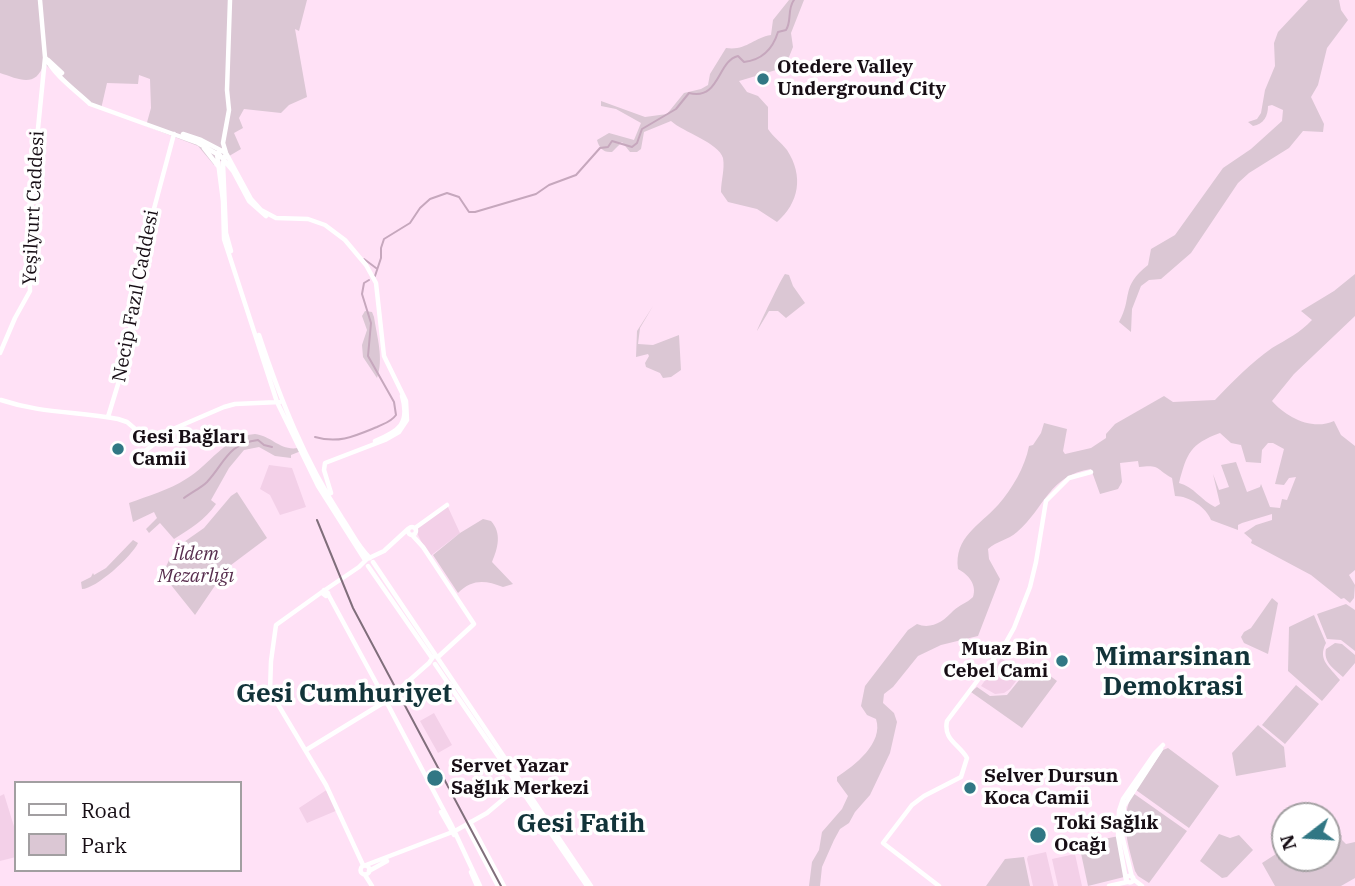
<!DOCTYPE html>
<html>
<head>
<meta charset="utf-8">
<style>
  body { margin:0 }
  #map { position:relative; width:1355px; height:886px; overflow:hidden; background:#ffe1f6; font-family:"IBM Plex Serif",serif }
  canvas { display:block }
  .legend { position:absolute; left:14px; top:781px; width:228px; height:91px; box-sizing:border-box; background:#fff; border:2px solid #a29fa1; margin:0; padding:9px 12px; list-style:none; font-size:21px; color:#170e15 }
  .legend li { display:flex; align-items:center; gap:14px; height:35px }
  .legend b { width:35px; border:2px solid #a29fa1 }
  .north { position:absolute; left:1271px; top:802px; width:70px; height:70px; box-sizing:border-box; background:#fff; border:2px solid #a29fa1; border-radius:50%; rotate:253deg; font-size:19px; font-weight:700; line-height:28px; text-align:center; color:#170e15 }
  .north::after { content:''; display:block; margin:auto; width:24px; height:32px; background:#317784; clip-path:polygon(50% 0,100% 100%,50% 72%,0 100%) }
</style>
</head>
<body>
<div id="map">
<canvas width="1355" height="886"></canvas>
<ul class="legend">
<li><b style="height:9px;background:#fff"></b>Road</li>
<li><b style="height:19px;background:#dbc7d4"></b>Park</li>
</ul>
<div class="north">N</div>
</div>
<script>
const ctx = document.querySelector('canvas').getContext('2d');
ctx.lineJoin = 'round';
function fill(path, color) { ctx.fillStyle = color; ctx.fill(path, 'evenodd'); }
function stroke(path, color, width, dash) { ctx.strokeStyle = color; ctx.lineWidth = width; ctx.lineCap = dash ? 'butt' : 'round'; ctx.setLineDash(dash || []); ctx.stroke(path); }
function label(font, color, halo, rows, align = 'center') {
  ctx.font = font + ' "IBM Plex Serif",serif'; ctx.lineWidth = 7; ctx.setLineDash([]); ctx.textBaseline = 'middle'; ctx.strokeStyle = halo; ctx.fillStyle = color; for (const [text, x, y, turn = 0] of rows) {
    ctx.save(); ctx.translate(x, y); ctx.rotate((+turn || 0) * Math.PI / 180); ctx.textAlign = isNaN(turn) ? turn : align; if (halo) ctx.strokeText(text, 0, 0); ctx.fillText(text, 0, 0); ctx.restore();
  }
}
fill(new Path2D(`
  M269,465L292,468L306,507L280,515L270,495L260,489Z
  M447,505L460,533L429,557L415,529Z
  M1001,658L1022,673L1010,689L1004,693L995,694L981,686Z
  M434,713L452,745L438,753L420,721Z
  M328,789L338,810L307,823L299,808Z
  M4,794L16,833V857L0,861V796Z
  M1046,852L1054,886H1033L1027,859L1028,856Z
  M1075,854L1082,886H1058L1052,859Z`), '#f3d0e8');
fill(new Path2D(`
  M0,0H307L299,31L295,29L307,97L289,105L281,113L244,109L239,118L243,128L234,133L241,149L214,165L198,146L146,126L151,108L150,79L139,75L138,84L107,83L101,109L80,97L44,63C36,89 19,79 0,73Z
  M789,0H804L791,33L793,47L787,62L776,70L739,81L747,92L758,96L768,107V129C773,137 781,142 787,150C804,176 799,203 777,222L757,209L728,202L721,192C721,181 725,169 723,158C719,143 683,132 671,121L644,132L641,149L637,152H630L622,142L612,152C603,153 599,147 597,140L609,133L634,140L641,123L616,109L601,106V101L645,117L667,114L684,93L701,89L708,85L710,74L726,48C746,51 753,38 771,35L773,20Z
  M1308,0H1339L1341,10L1348,20L1327,48L1318,85L1311,97L1324,124L1323,132L1303,131L1289,148L1249,173L1238,183L1191,253L1161,279L1149,280L1141,286L1132,309L1131,332L1119,322C1133,297 1120,287 1148,265L1151,249L1175,235L1223,168L1251,149L1282,121L1283,110L1272,105L1268,106C1268,116 1264,124 1253,126L1248,122L1257,119L1261,113L1265,90L1275,66L1274,43L1278,32Z
  M785,274L789,275L793,286L805,303L786,318L778,311H769L757,331C758,327 782,277 785,274Z
  M1355,274V316L1294,374L1272,401C1286,417 1312,431 1334,421L1341,435L1355,446V570L1349,575L1355,585L1354,598L1350,603L1344,598L1341,599L1311,575L1251,543L1252,540L1244,533L1256,525L1272,520V514L1242,523L1238,525V530L1211,520C1206,507 1189,496 1175,496L1172,478C1156,469 1160,464 1139,467L1138,461L1120,463L1122,482L1118,489L1100,494L1091,469C1049,475 1045,508 1017,532C1008,540 997,541 988,549L989,559L1000,579L978,636L941,645L918,656L893,687L884,694L883,703L894,713L897,722L890,753L870,795L855,812L849,823L840,829L834,840L822,867L820,886H809L812,862L819,850L822,832L842,809L848,796L837,781V777C854,766 884,743 876,719L867,715L861,706L865,686L908,630L917,624C931,630 944,621 953,611C959,605 967,603 973,597C977,585 969,575 958,569C954,537 979,526 998,505C1012,489 1025,467 1029,446L1033,445L1041,433L1044,423L1067,429L1063,451L1065,454L1091,448L1106,438V434L1115,424L1164,396L1173,402L1215,400C1233,381 1251,363 1272,348C1287,339 1300,333 1312,320L1301,311L1334,291ZM1220,433L1231,443L1241,445L1246,462L1261,463L1262,450L1268,443H1273L1284,449L1275,484L1284,485L1289,478L1296,477L1287,500L1282,499L1280,508L1270,507L1261,484L1260,487L1247,492L1236,462L1221,465L1229,487L1219,490L1213,474L1220,504L1215,507C1202,501 1193,486 1179,483C1187,453 1190,444 1220,433Z
  M653,306L640,328L638,344L653,345L679,335L681,370L671,377L663,378L660,373L646,367L645,363L649,356L648,354L636,357L637,331Z
  M365,311L372,312L374,317C377,337 384,359 377,378L363,357L362,345L367,330L362,316Z
  M255,434C272,436 280,451 298,448L301,451L291,455V458L275,456L259,447L244,450L229,468L211,500L216,504C205,520 190,529 174,539L160,523L149,533L146,529L157,518L154,512L133,522L129,503C148,496 169,490 186,479C210,465 224,437 255,434Z
  M237,492L267,538L227,568L195,615L167,580L165,569L174,549L204,528L231,496Z
  M483,519L491,521C502,533 498,548 492,562L513,584L503,587C485,580 472,579 458,593L433,555L460,533Z
  M133,540L138,543C132,556 96,589 82,589L81,582L91,577L93,573L94,575L106,568Z
  M1272,598L1278,603L1268,654L1244,643L1241,637L1244,632L1251,628Z
  M1346,604L1355,610V651L1341,640L1327,639L1317,614Z
  M1314,615L1326,643C1317,660 1330,667 1340,680L1322,701L1288,671L1289,627Z
  M1335,643L1342,644L1355,655V663L1343,677C1334,669 1323,662 1326,649Z
  M1033,663L1057,681L1022,728L971,692L977,687L990,696L1007,695Z
  M1296,685L1319,704L1285,744L1262,725Z
  M1258,725L1284,747L1286,767L1236,776L1232,753Z
  M1168,748L1219,786L1189,828L1136,790L1163,750Z
  M1133,793L1187,831L1149,883L1138,876L1135,871C1128,843 1119,820 1133,793Z
  M1327,832L1334,838L1342,835V840L1346,844L1355,842V878L1341,886H1275L1262,863L1276,854L1285,855V858H1327Z
  M1219,834L1230,838L1239,835L1253,850L1227,877L1222,878L1200,861Z
  M1119,836L1124,877L1088,886L1079,844Z
  M1024,857L1030,886H986L1005,859Z`), '#dbc7d4');
stroke(new Path2D(`
  M364,259L376,268
  M375,276L381,258V248L384,239L410,223L420,208L430,199L447,193L459,197L469,212H475L536,194L549,185L576,175L600,148L608,147L612,141L632,147L637,143L642,129L676,109L689,93C720,101 717,61 738,56L744,62C762,60 773,48 778,32L786,30C792,21 787,9 794,0
  M315,437C339,444 355,436 377,427C385,423 391,422 396,415L394,402L368,356L371,323L362,294L364,283L369,280
  M184,498C192,492 201,488 207,482C225,463 227,444 258,440L264,445L272,447`), '#c6a7bd', 2);
stroke(new Path2D(`
  M40,0L45,57C54,75 75,90 90,104L198,143L217,154L223,201L224,239L277,402L318,486L365,560
  M230,0L227,90L229,110L223,143L226,153L251,199L261,210L276,218L308,219L325,225L345,240L366,265L376,283L384,356L406,401L407,420L399,432L385,440L325,463L324,470L331,493
  M48,60L62,73
  M183,134L201,140L226,153L223,163L226,233L231,251
  M204,148L218,166
  M218,153L233,171L249,201L266,216
  M259,335C281,401 304,459 342,518C351,531 358,547 370,558
  M0,353L15,318L30,291L29,244L32,189L45,58
  M1,400C43,414 76,411 118,419L127,422L153,444
  M108,417L126,358L140,261L174,134
  M375,441C399,431 410,424 402,396
  M135,459L173,429L224,407L235,404L280,402
  M408 531a4 4 0 1 1 8 0a4 4 0 1 1-8 0Z
  M415,528L447,505
  M412,535L423,547L474,624L438,657
  M373,562L591,886
  M368,566L432,658
  M324,590L328,593L326,596L322,593Z
  M325,590L359,567L367,559L384,551L408,529
  M322,592L276,625L271,661L270,691L326,785L363,865
  M328,594L386,701
  M435,664L587,886
  M386,701L429,663L433,657
  M388,705L451,824L480,886
  M306,750L383,703
  M441,812L454,835
  M470,822L504,886
  M467,827L498,886
  M366,865L455,831L487,813L519,786
  M360.5 870a4.5 4.5 0 1 1 9 0a4.5 4.5 0 1 1-9 0Z
  M369,871L387,861
  M471,872L477,886
  M365,875L372,886
  M1126.5 879a3.5 3.5 0 1 1 7 0a3.5 3.5 0 1 1-7 0Z
  M1132,877L1122,835L1124,806L1161,749
  M1133,879L1142,886
  M1126,880L1118,836L1119,811L1123,799L1155,753L1163,745
  M939,886L883,843L912,805L924,796L961,777L967,758C959,744 943,740 947,721L1005,644L1014,628L1030,587L1036,562L1046,501L1069,478L1091,472
  M1109,886L1127,882`), '#fff', 4.5);
stroke(new Path2D(`
  M317,520L353,608L501,886`), '#806e7b', 2);
for (const [x, y, r, color] of [
  [763,79,7,"#317784"],
  [118,449,7,"#317784"],
  [1062,661,7,"#317784"],
  [435,778,9,"#317784"],
  [970,788,7,"#317784"],
  [1038,835,9,"#317784"]
]) { const dot = new Path2D(); dot.arc(x, y, r, 0, 2 * Math.PI); ctx.fillStyle = color; ctx.fill(dot); stroke(dot, '#fff', 2.5); }
label('bold 19px', '#170e15', '#fff', [
  ["Otedere Valley",777,68],
  ["Underground City",777,90],
  ["Gesi Bağları",132,438],
  ["Camii",132,460],
  ["Muaz Bin",1048,650,"right"],
  ["Cebel Cami",1048,672,"right"],
  ["Servet Yazar",451,767],
  ["Sağlık Merkezi",451,789],
  ["Selver Dursun",984,777],
  ["Koca Camii",984,799],
  ["Toki Sağlık",1054,824],
  ["Ocağı",1054,846]
], 'left');
label('19px', '#170e15', '#fff', [
  ["Yeşilyurt Caddesi",34,208,-87],
  ["Necip Fazıl Caddesi",136,296,-79]
]);
label('italic 19px', '#582e4e', '#fff', [
  ["İldem",196,555],
  ["Mezarlığı",196,577]
]);
label('bold 26px', '#123339', '#fff', [
  ["Mimarsinan",1173,657],
  ["Demokrasi",1173,687],
  ["Gesi Cumhuriyet",344,694],
  ["Gesi Fatih",581,824]
]);
</script>
</body>
</html>
